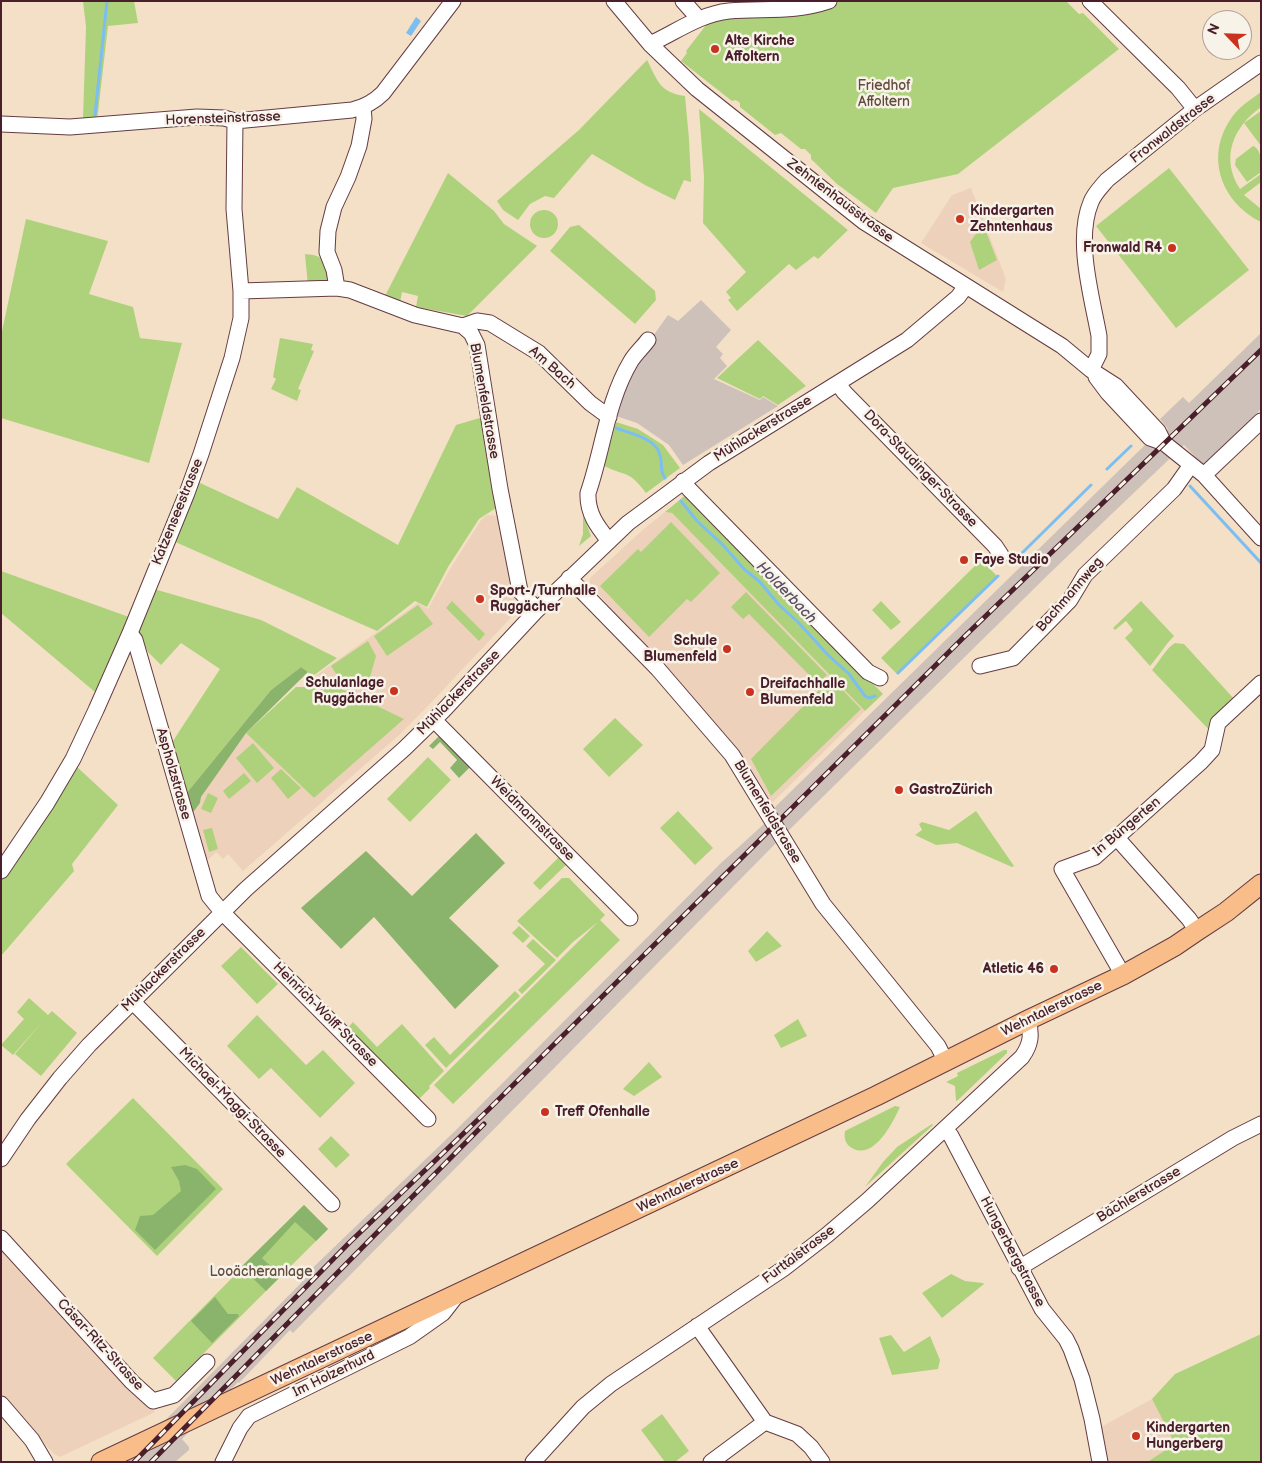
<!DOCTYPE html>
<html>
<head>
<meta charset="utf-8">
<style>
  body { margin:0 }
  #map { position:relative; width:1262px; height:1463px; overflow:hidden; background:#f4e0c6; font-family:"Balsamiq Sans",sans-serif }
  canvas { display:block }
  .frame { position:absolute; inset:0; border:2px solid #4a1f2b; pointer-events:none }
  .north { position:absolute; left:1202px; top:10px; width:50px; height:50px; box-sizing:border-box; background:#f7f3e8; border:1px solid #b29e9c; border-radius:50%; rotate:294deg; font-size:14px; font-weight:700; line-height:20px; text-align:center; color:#4a1f2b }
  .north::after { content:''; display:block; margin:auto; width:18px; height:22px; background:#c8321e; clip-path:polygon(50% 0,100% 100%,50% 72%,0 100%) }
</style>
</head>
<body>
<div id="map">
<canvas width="1262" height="1463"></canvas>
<div class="frame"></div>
<div class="north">N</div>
</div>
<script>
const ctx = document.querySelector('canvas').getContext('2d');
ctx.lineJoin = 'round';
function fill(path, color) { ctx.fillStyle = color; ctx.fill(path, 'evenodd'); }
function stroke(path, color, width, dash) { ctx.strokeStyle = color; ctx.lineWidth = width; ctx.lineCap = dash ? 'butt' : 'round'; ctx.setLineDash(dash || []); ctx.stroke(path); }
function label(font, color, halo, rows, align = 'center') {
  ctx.font = font + ' "Balsamiq Sans",sans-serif'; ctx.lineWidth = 5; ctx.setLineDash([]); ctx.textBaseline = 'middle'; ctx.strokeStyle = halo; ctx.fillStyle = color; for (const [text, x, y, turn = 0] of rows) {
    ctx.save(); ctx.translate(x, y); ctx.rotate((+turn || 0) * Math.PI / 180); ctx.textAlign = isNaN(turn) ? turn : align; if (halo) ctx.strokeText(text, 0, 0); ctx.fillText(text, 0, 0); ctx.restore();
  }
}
fill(new Path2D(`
  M971,188L1006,279L1003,292L921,243L952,195Z
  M665,512L672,513L865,711L771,804L728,737L707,716L658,658L610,608L590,583V578L645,528Z
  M487,515L499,516L505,554L518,610L428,706L398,736L243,871L228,854L223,859L216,852L208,860L201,852L191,815L200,803L201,797L229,755L246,733L314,798L403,719L315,676L418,603L428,609L450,569L481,520Z
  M1,1243L155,1412L60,1457L54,1454L1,1395Z
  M1152,1399L1175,1444L1147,1462H1105L1099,1428Z`), '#eed1ba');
fill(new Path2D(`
  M701,300L731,330L716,347L723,354L720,358L727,366L714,379L760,400L763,397L778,406L683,465L669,445L637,423L613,415L631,367L668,315L678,321Z
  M1261,333V409L1203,465L1184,445L1051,572L778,841L293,1333L290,1330L239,1383L238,1382L182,1439L189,1447V1450L175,1462H124L302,1282L300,1280L455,1131L721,863L775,814L772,810L1148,442L1159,437L1168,429L1160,419L1183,397L1189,403Z`), '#cec1ba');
fill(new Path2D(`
  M83,1H134L138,23L108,26L97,121L83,119L86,27Z
  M842,1H1066L1079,14L1083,13L1119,49L958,174L893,188L876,213L837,184L811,159V155L805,149H801L781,133L775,135L740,107V103L736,100L732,101L681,61L687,53L686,51L710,20L823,7Z
  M647,60C658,81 659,92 685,96L689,139L691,182L684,180L675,200L645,185L592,154L554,198L545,196L530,204L518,220L503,210L497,201L579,130Z
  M1261,92V107C1233,127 1220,158 1240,189L1261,174V182L1244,195L1261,209V222C1221,202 1204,156 1232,117C1239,107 1250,100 1261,92Z
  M699,109L848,230L818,259L814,256L796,270L789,264L737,311L728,300L731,298L726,292L746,272L703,223L704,177Z
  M1261,111V146L1244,123Z
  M1253,146C1262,150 1261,162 1261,172L1247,182L1235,165L1236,159Z
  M1169,168L1249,270L1176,328L1096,226Z
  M448,173L494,211L504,224L537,246L467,316L416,307L418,296L402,292L400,303L385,296Z
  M530 224a14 14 0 1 1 28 0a14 14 0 1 1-28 0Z
  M26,219L108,241L89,294L133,307L140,338L182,343L149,463L1,418V336Z
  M983,224L997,260L979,270L970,242Z
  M579,225L655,291L656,300L635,324L550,251L570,227Z
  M305,254C326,256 322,259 329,278L324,283L308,286Z
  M280,338L313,344L311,350L314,351L298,389L301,390L297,401L271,389L276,379L273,377Z
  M758,340L806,386L778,405L763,396L760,399L717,378Z
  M483,417L499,506L479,519L448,567L427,607L415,601L377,631L173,541L198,482L278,519L297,487L398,545L456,425Z
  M616,422L638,429L663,445L680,468L646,493C629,470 627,477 604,466Z
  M688,493L883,694L865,711L672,513L665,512Z
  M583,515L591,536L579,546L583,534Z
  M671,522L720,573L691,602L687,599L649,637L600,586L638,549L641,552Z
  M981,560L997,576L897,674L881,658Z
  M1,571L129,617L95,692L1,613Z
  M154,589L261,620L337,658L313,676L301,667L271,690L185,795L171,744L220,669L181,643L161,665L148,652L137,631Z
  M746,592L827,675L818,684L749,614L743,619L731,607Z
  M452,601L485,634L479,641L446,608Z
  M881,601L901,622L891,630L872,610Z
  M1141,601L1174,636C1165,645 1159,656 1150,666L1125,638L1133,630L1126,621L1115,630L1113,628Z
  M418,605L433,624L387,656L374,636Z
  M368,641L376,656L366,691L338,677L331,666Z
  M1175,643L1184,644L1236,701L1213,734L1152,670C1159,662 1167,647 1175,643Z
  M315,676L404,719L314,798L246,733L296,687H304Z
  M831,678L861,709L771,796L751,759Z
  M615,718L643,745L609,777L583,749Z
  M253,743L274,768L257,783L236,758Z
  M428,757L451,780L410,822L387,799Z
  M75,765L118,805L72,864L74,871L1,956V878Z
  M281,769L301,788L288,799L271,778Z
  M244,773L251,781L229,799L223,791Z
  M208,793L218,798L211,813L201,809Z
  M678,811L713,848L695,865L660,828Z
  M976,811L1014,866L1012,867L957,843L936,845L915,835L922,830L919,824L922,822L949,830Z
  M212,828L218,849L209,852L203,830Z
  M560,856L567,864L540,890L533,883Z
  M562,878H569L605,915L600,920L620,940L453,1104L434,1085L598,922L573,942L557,958L517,921Z
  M519,926L530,936L523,943L512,933Z
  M767,931L782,946L756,962L748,951Z
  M533,939L556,960L522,994L518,990L545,964L526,946Z
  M241,947L278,984L257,1004L221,966Z
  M515,991L520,996L446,1068L425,1045L434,1037L450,1055Z
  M29,998L48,1015L52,1011L77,1033L41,1076L15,1054L42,1022L13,1055L1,1045L24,1019L17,1012Z
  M257,1015L306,1065L323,1050L355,1083L320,1118L271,1068L259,1079L227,1046Z
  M798,1019L807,1036L781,1048L774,1035Z
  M353,1022L377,1047L402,1024L444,1071L429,1086L430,1088L417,1101L347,1029Z
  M1004,1050H1007V1053L958,1100L956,1101L955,1086L946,1082L958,1076L957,1073Z
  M649,1062L662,1077L634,1096L623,1089Z
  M133,1098L223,1189L157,1256L66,1164Z
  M895,1106L900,1107C893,1122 874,1161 852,1148C845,1144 844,1138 845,1131Z
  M932,1124L933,1125L865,1187L883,1162L897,1147Z
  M331,1136L350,1155L336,1168L318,1149Z
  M304,1205L328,1229L176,1381L153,1358Z
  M951,1274L965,1281L983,1283L984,1284L942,1318L922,1293Z
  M1261,1334V1462H1147L1175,1444L1152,1399L1175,1374Z
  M891,1335L904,1352L930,1336L940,1360L938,1369L892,1375L879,1338Z
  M662,1414L689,1451L675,1462H665L641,1430Z`), '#aed27c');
fill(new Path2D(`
  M301,667L308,672L246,733L201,797L200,803L191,815L185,795L271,690Z
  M439,736L470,767L459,778L450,768L457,760L440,742L433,749L429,746Z
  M476,833L505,863L449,918L499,966L455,1009L374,917L341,949L301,908L366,851L412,896Z
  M185,1165L197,1169L216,1189L155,1250L135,1230L140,1216L153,1215L181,1191L179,1181L171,1167Z
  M304,1205L328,1229L316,1241L295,1222L262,1258L281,1276L266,1291L241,1267Z
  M215,1297L228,1314H238L239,1316L212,1343L191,1321Z`), '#8ab46c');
fill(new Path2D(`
  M416,17L421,21L411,36L406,33Z`), '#7cbef2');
stroke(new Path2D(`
  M95,115L107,1
  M616,428C631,434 656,438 660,455C663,464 659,470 665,478
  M1107,469L1131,446
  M1190,486L1261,563
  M681,501L697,521L722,544L744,569L760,582L779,605L798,622L828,655L849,674L865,696L869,698L875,696
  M1022,553L1091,485
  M898,673L998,576`), '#7cbef2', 3);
const minor = new Path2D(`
  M614,1L650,44L697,89L864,222L1062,346L1091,370L1116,386L1158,431L1164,443
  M683,1L699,19
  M1090,1L1178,88L1195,109
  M650,44C676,32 700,14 729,11C764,8 794,13 829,1
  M1,124L70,127L197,117L224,118L235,121L352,110C365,107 374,102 383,93L453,1
  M337,288L334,270L327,252L328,231L334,207L348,177L359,146L364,119L363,107
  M241,291L337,288L350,290L415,315L463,326L471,333L477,345L500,489L520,591L537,610
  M463,326L477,321L490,323L539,353L590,403L609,417
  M1091,370L1099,354V336C1092,297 1075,240 1091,202C1094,194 1101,187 1107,180L1195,109L1261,63
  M1096,377L1108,393L1150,438L1164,443L1204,475L1261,538
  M838,383L844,392L995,546L1001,555
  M1204,475L1261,421
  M683,481L689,489L868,672L880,678
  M609,541C597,526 587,513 588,493C603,450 607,401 631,361C636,353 643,347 648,340
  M569,578L658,669L732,755L823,904L938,1046L946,1062
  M130,633L135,640L209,896L222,912L428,1119
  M980,666L1013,658L1070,600L1085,575L1174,489L1191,465
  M434,720L630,918
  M1117,838L1189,919L1197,931
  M1,871L47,803L73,759L96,710L130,633L187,493L201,454L232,358L241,318V291L234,209L235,121
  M1123,975L1062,869L1095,857L1201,762L1212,750L1218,723L1261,683
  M133,1002L332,1204
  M945,1129L951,1136L1042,1309L1066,1339L1071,1349L1082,1379L1092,1419L1100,1462
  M1,1159L28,1119L60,1078L89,1045L246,889L404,749L443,711L537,610L628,523L709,463L907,340L958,297L966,286
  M1,1238L132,1382L153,1401L174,1395L207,1362
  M1019,1268L1233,1138L1261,1124
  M697,1326L765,1422L797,1434L811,1447L822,1462
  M1,1404L32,1440L45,1462
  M223,1462L240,1428L249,1416L409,1337L443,1313L457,1295
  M533,1462L583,1407L611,1384L783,1269L827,1235L867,1201L1022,1057C1031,1044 1032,1035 1028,1020
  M711,1462L765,1422`);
const major = new Path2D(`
  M101,1462L876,1096L1028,1020L1123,975L1175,946L1197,931L1226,912L1261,884`);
stroke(minor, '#643c42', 17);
stroke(major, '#643c42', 21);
stroke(minor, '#fff', 15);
stroke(major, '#f8bd89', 19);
const rail = new Path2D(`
  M134,1462L350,1242L488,1110L965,636L1261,350
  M151,1462L484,1124`);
stroke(rail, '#4a1f2b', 5);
stroke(rail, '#f7f3e8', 3, [9]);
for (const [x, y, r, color] of [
  [715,49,5,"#c8321e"],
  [960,219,5,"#c8321e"],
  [1172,248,5,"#c8321e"],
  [964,560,5,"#c8321e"],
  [480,599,5,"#c8321e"],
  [727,649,5,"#c8321e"],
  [394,691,5,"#c8321e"],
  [750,692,5,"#c8321e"],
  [899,790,5,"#c8321e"],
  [1054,969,5,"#c8321e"],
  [545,1112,5,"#c8321e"],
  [1136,1436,5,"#c8321e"]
]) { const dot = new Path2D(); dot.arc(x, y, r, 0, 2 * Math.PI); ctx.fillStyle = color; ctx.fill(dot); stroke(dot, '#f7f3e8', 2); }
label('bold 14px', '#4a1f2b', '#f7f3e8', [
  ["Alte Kirche",725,41],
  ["Affoltern",725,57],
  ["Kindergarten",970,211],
  ["Zehntenhaus",970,227],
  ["Fronwald R4",1162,248,"right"],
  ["Faye Studio",974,560],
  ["Sport-/Turnhalle",490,591],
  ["Ruggächer",490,607],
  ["Schule",717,641,"right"],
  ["Blumenfeld",717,657,"right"],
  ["Schulanlage",384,683,"right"],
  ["Ruggächer",384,699,"right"],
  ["Dreifachhalle",760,684],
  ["Blumenfeld",760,700],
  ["GastroZürich",909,790],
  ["Atletic 46",1044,969,"right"],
  ["Treff Ofenhalle",555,1112],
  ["Kindergarten",1146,1428],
  ["Hungerberg",1146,1444]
], 'left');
label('14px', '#634c3f', '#f7f3e8', [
  ["Friedhof",884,86],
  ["Affoltern",884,102],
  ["Looächeranlage",261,1272]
]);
label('14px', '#4a1f2b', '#f7f3e8', [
  ["Horensteinstrasse",223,119,-2],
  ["Fronwaldstrasse",1173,129,-38],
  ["Zehntenhausstrasse",840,201,37],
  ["Am Bach",552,368,41],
  ["Blumenfeldstrasse",484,401,80],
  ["Mühlackerstrasse",763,429,-32],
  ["Dora-Staudinger-Strasse",920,469,46],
  ["Katzenseestrasse",178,512,-68],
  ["Bachmannweg",1070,595,-49],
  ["Mühlackerstrasse",459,693,-46],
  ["Aspholzstrasse",173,774,74],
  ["Blumenfeldstrasse",767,812,59],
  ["Weidmannstrasse",532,819,45],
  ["In Büngerten",1127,827,-40],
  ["Mühlackerstrasse",164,970,-45],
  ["Wehntalerstrasse",1052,1009,-26],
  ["Heinrich-Wolff-Strasse",325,1015,45],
  ["Michael-Maggi-Strasse",232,1103,46],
  ["Wehntalerstrasse",688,1186,-25],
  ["Bächlerstrasse",1139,1195,-31],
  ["Hungerbergstrasse",1012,1252,62],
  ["Furttalstrasse",799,1255,-37],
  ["Cäsar-Ritz-Strasse",100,1345,47],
  ["Wehntalerstrasse",322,1359,-25],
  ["Im Holzerhurd",334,1374,-26]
]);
label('italic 15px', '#594f67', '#f7f3e8', [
  ["Holderbach",786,593,46]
]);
</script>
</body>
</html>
